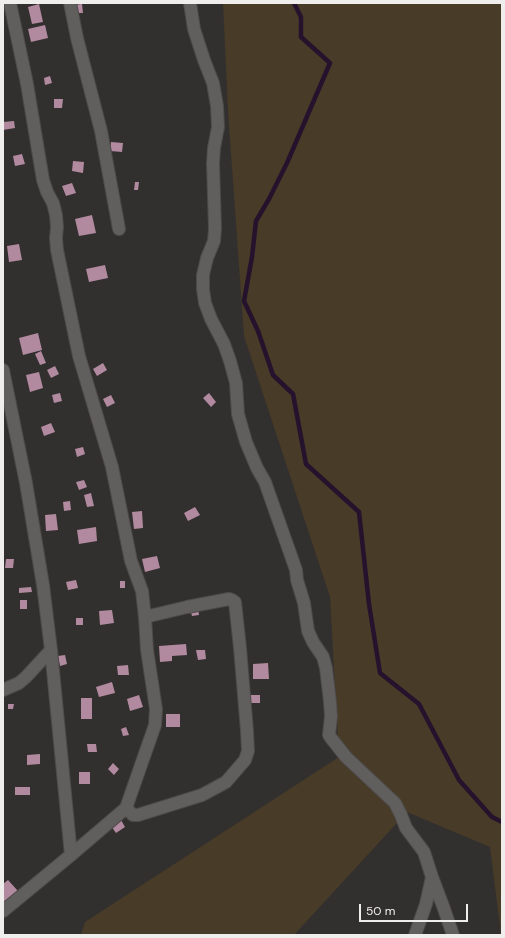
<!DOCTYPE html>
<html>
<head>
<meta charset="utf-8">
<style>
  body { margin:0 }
  #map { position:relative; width:505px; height:938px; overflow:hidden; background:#322f2f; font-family:"DM Sans",sans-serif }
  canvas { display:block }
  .frame { position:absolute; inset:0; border:4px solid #f0eded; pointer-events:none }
  .scale { position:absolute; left:359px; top:904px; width:109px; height:18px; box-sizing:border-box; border:2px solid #f0eded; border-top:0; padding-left:5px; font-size:12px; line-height:14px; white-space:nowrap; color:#f0eded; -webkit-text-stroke:3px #322f2f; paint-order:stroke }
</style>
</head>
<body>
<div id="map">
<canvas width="505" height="938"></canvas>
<div class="frame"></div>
<div class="scale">50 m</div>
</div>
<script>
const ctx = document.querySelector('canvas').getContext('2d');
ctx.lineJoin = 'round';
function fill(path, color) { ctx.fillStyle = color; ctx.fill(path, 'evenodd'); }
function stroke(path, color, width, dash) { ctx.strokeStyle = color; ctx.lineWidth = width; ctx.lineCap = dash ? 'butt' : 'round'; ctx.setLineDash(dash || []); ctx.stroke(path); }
fill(new Path2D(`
  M223,3H502V935H501L490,847L407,812L294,935H81L85,922L339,757L330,597L244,336L228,111Z`), '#483b27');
stroke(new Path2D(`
  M294,3L301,17V37L330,63L287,163L269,199L256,221L252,257L244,301L258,331L273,375L293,394L306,464L359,512L369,604L380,673L419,704L459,780L492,817L502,822`), '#25122d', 4.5);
fill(new Path2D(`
  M39,4L43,22L32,24L28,7Z
  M82,4L83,13H74L73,5Z
  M45,25L48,38L31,42L28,29Z
  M50,76L52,83L45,85L44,78Z
  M54,99H63L62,108H54Z
  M14,121L15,128L3,130V122Z
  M111,142L123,143L122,152L110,151Z
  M22,154L25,164L15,166L13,156Z
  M73,161L84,162L83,173L72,171Z
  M135,182H139L138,190H134Z
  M72,183L76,193L66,196L62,186Z
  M92,215L96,233L79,236L75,219Z
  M19,244L22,260L9,262L7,246Z
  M105,265L108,278L89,282L86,269Z
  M38,333L42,350L23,355L19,338Z
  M41,351L46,363L40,365L35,354Z
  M103,363L107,370L97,376L93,369Z
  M55,366L59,374L51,378L47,370Z
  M39,372L43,388L30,392L26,375Z
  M60,393L62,401L54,403L52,395Z
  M209,393L216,402L211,407L203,398Z
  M111,395L115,403L107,407L103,399Z
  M51,423L55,432L44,436L41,427Z
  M83,447L85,454L77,457L75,449Z
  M84,480L87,487L79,490L76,482Z
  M91,493L94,506L87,507L84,495Z
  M70,501L71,510L64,511L63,502Z
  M195,507L200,515L188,521L184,513Z
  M142,511L143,528L134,529L132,512Z
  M56,514L58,530L46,531L45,515Z
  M96,527L97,541L79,544L77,530Z
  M157,556L160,568L145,572L142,559Z
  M6,559H14L13,568H5Z
  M76,580L78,588L68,590L66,582Z
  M120,581H125V588H120Z
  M31,587L32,592L19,593V588Z
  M20,600H27V609H20Z
  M198,607L199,615L192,616L190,609Z
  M112,610L114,623L100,625L99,611Z
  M76,618H83V625H76Z
  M186,644L187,655L172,656V661L160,662L159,646Z
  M196,650H205L206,659L198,660Z
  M65,655L67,664L60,666L58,656Z
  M268,663L269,679H253V664Z
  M128,665L129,675H118L117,666Z
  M112,682L115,693L99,697L96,687Z
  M139,695L143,707L130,711L127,699Z
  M249,695H260V703H249Z
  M81,698H92V719H81Z
  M8,704H14L13,709H8Z
  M166,714H180V727H166Z
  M126,727L129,735L123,736L121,729Z
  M87,744H96L97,752H88Z
  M40,754V764L27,765V755Z
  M113,763L119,769L114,775L108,769Z
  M79,772H90V784H79Z
  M15,787H30V795H15Z
  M121,820L125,827L116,833L111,826Z
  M8,880L18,891L4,903L3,902V884Z`), '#b28a9f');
const minor = new Path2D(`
  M70,3L77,38L101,131L119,229
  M190,3L194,29L204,60L213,83L217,106L218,127L214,148L213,163L215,229L214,241L207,258L203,275V289L205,303L211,319L224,344L230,361L236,383L238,414L246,442L257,468L265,482L296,570L297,580L304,603L308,631L313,642L323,657L326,668L330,702L331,716L329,735L331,738L346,757L395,803L401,815L406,828L424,852L432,877L443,906L453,935
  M3,370L26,483L43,585L51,650L71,855
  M3,690L19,683L26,677L51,650
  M126,808L133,815H138L202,795L226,782L245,760L248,751L247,731L240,648L235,602L232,600L229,599L187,607L145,617
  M3,911L71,855L126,808L155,725L156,709L147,650L145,617L142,591L131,561L112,467L79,356L57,250L56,238L57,227L56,215L53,203L47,192L43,180L27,84L10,3
  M415,935L426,904L432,877`);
stroke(minor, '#4d4a4a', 14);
stroke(minor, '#615e5e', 12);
</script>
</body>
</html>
